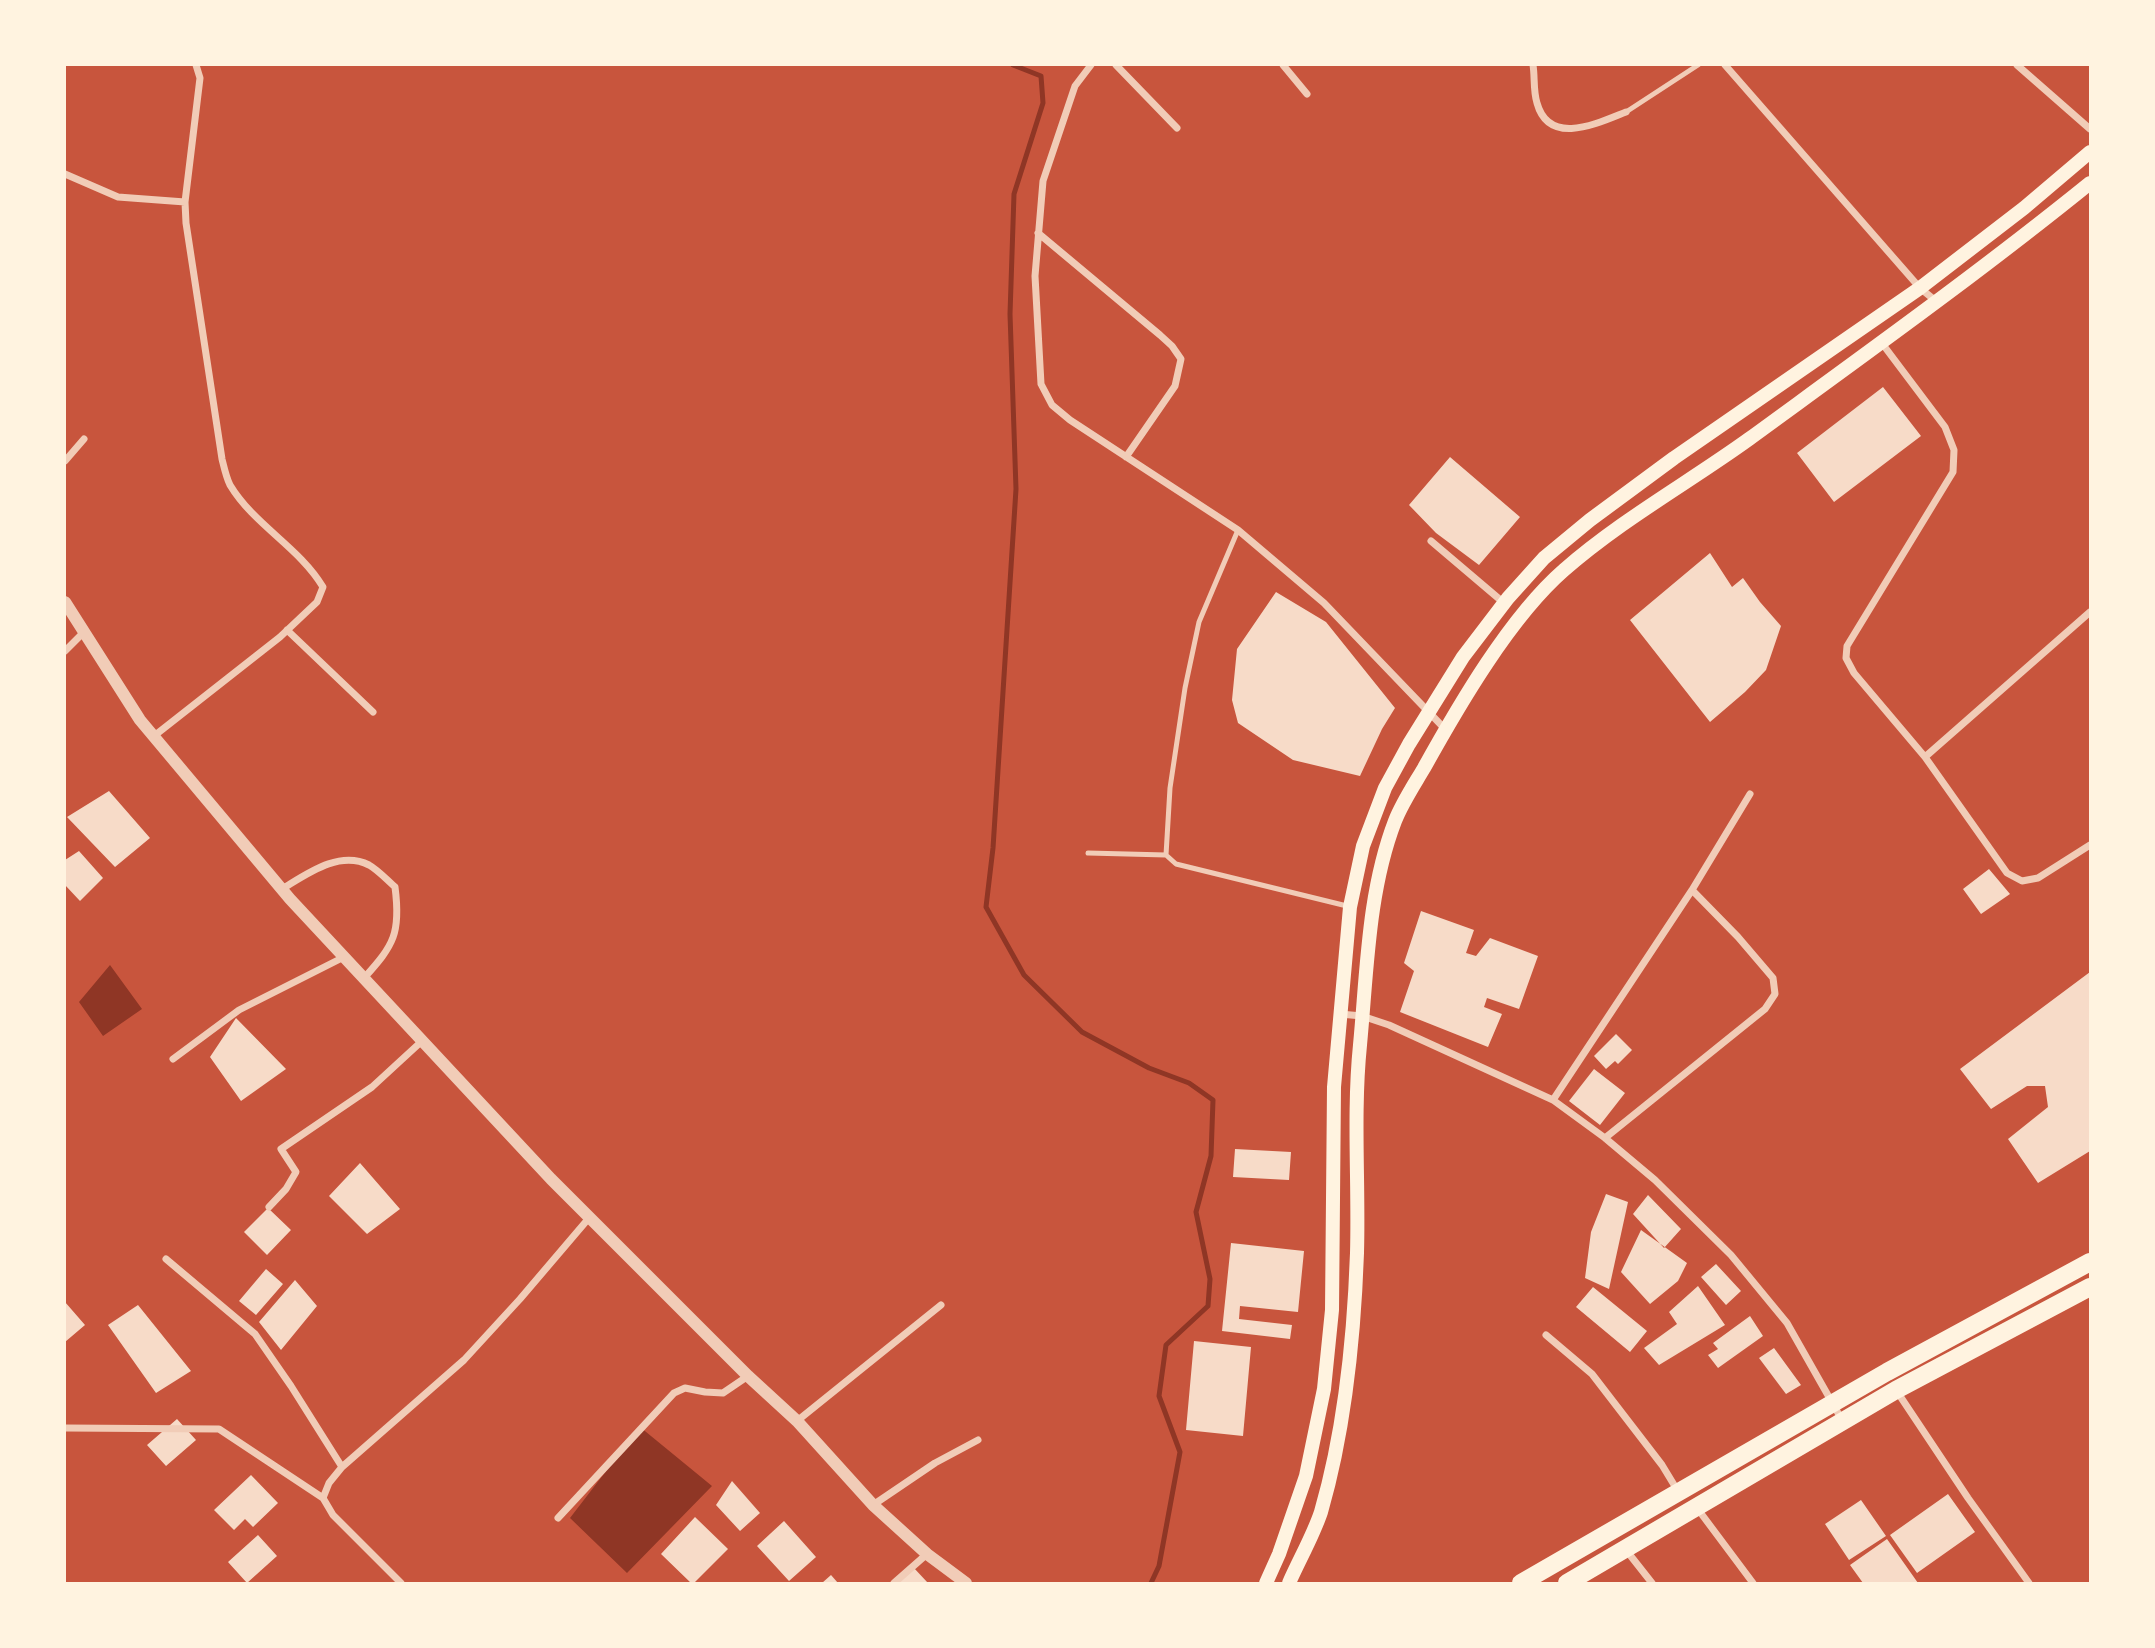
<!DOCTYPE html>
<html>
<head>
<meta charset="utf-8">
<style>
  body { margin:0 }
  #map { position:relative; width:2155px; height:1648px; overflow:hidden; background:#c8553d; font-family:"Public Sans",sans-serif }
  canvas { display:block }
  .frame { position:absolute; inset:0; border:66px solid #fff3e0; pointer-events:none }
</style>
</head>
<body>
<div id="map">
<canvas width="2155" height="1648"></canvas>
<div class="frame"></div>
</div>
<script>
const ctx = document.querySelector('canvas').getContext('2d');
ctx.lineJoin = 'round';
function fill(path, color) { ctx.fillStyle = color; ctx.fill(path, 'evenodd'); }
function stroke(path, color, width, dash) { ctx.strokeStyle = color; ctx.lineWidth = width; ctx.lineCap = dash ? 'butt' : 'round'; ctx.setLineDash(dash || []); ctx.stroke(path); }
fill(new Path2D(`
  M110,965L142,1009L103,1036L79,1002Z
  M640,1427L712,1486L627,1573L570,1518Z`), '#8f3625');
stroke(new Path2D(`
  M1013,65L1041,76L1043,103L1014,194L1010,314L1016,489L993,848L986,907L1024,975L1082,1032L1149,1068L1189,1083L1213,1100L1211,1156L1196,1212L1210,1279L1208,1306L1166,1345L1159,1396L1180,1452L1159,1566L1151,1583`), '#8f3625', 5);
fill(new Path2D(`
  M1883,387L1921,436L1834,502L1797,453Z
  M1450,457L1520,517L1479,565L1436,533L1409,505Z
  M1710,553L1732,587L1743,578L1760,602L1781,626L1766,670L1745,692L1710,722L1630,620Z
  M1276,592L1326,622L1395,708L1382,729L1360,776L1293,760L1238,723L1232,700L1237,649Z
  M109,791L150,838L115,867L67,817Z
  M79,851L103,878L80,901L65,885V860Z
  M1989,869L2010,894L1981,914L1963,889Z
  M1421,911L1474,930L1466,953L1476,956L1490,938L1538,956L1519,1009L1487,998L1484,1007L1502,1014L1488,1047L1400,1012L1414,971L1404,963Z
  M2090,972V1151L2038,1183L2008,1139L2048,1107L2045,1086H2027L1991,1109L1960,1069Z
  M236,1018L286,1069L241,1101L210,1057Z
  M1616,1034L1632,1050L1618,1064L1615,1061L1606,1069L1594,1056Z
  M1594,1069L1625,1093L1600,1125L1569,1101Z
  M1235,1149L1291,1152L1289,1180L1233,1177Z
  M360,1163L400,1209L367,1234L329,1196Z
  M1606,1194L1628,1202L1609,1289L1585,1278L1591,1232Z
  M1648,1195L1681,1229L1664,1248L1633,1214Z
  M268,1208L291,1230L267,1255L244,1232Z
  M1641,1230L1687,1263L1678,1281L1650,1304L1621,1272Z
  M1231,1243L1304,1251L1298,1312L1240,1306L1239,1319L1292,1325L1290,1339L1222,1331Z
  M1716,1264L1741,1291L1726,1305L1701,1277Z
  M266,1269L283,1284L256,1315L239,1301Z
  M295,1280L317,1306L281,1350L259,1322Z
  M1698,1286L1725,1325L1659,1365L1644,1348L1677,1324L1669,1312Z
  M1593,1287L1647,1331L1630,1352L1576,1307Z
  M65,1302L85,1325L65,1342Z
  M138,1305L191,1371L156,1393L108,1325Z
  M1750,1316L1763,1336L1718,1368L1708,1355L1718,1349L1713,1343Z
  M1194,1341L1251,1347L1243,1436L1186,1430Z
  M1774,1348L1801,1385L1786,1394L1759,1358Z
  M177,1419L196,1440L166,1466L147,1445Z
  M251,1475L278,1503L253,1527L245,1519L234,1530L214,1510Z
  M732,1481L760,1513L740,1531L716,1505Z
  M1948,1494L1975,1532L1917,1573L1890,1535Z
  M1861,1500L1886,1536L1849,1560L1825,1524Z
  M695,1517L728,1549L694,1583H691L661,1554Z
  M784,1521L816,1557L789,1581L757,1546Z
  M258,1535L277,1556L247,1583L228,1562Z
  M1887,1539L1918,1583H1863L1850,1565Z
  M913,1567L928,1583H896Z
  M831,1575L838,1583H822Z`), '#f7dbc8');
stroke(new Path2D(`
  M1626,112L1698,65
  M1238,530L1199,622L1185,688L1170,788L1166,855L1176,864L1347,906
  M1088,853L1166,855`), '#f1ccb7', 5);
stroke(new Path2D(`
  M1091,65L1075,86L1043,181L1035,276L1041,384L1052,405L1070,420L1238,530L1324,603L1445,729
  M1116,65L1177,128
  M1283,65L1307,94
  M1533,65C1535,77 1533,90 1537,103C1549,147 1598,123 1626,112
  M1725,65L1920,288L1937,302
  M2017,65L2090,129
  M65,174L118,197L185,202
  M1038,233L1160,335L1172,346L1181,359L1175,386L1126,457
  M1881,342L1945,427L1954,450L1953,472L1847,646L1846,658L1854,673L1925,757L2090,612
  M65,461L84,439
  M1431,541L1504,603
  M287,630L373,712
  M65,651L84,632
  M154,736L280,637L317,602L323,587C299,547 254,525 230,485C226,477 224,467 222,459L186,223L185,202L200,78L196,65
  M1925,757L2007,873L2022,881L2038,878L2090,845
  M282,889C307,874 339,850 369,865C378,870 387,880 395,887C401,933 394,945 364,978
  M1692,890L1750,794
  M1340,1014L1362,1016L1389,1025L1553,1100L1605,1138L1655,1180L1731,1255L1787,1323L1842,1420
  M173,1059L239,1010L344,957
  M1553,1100L1692,890L1738,937L1773,978L1775,994L1765,1009L1605,1138
  M269,1207L286,1189L296,1172L281,1149L372,1087L422,1041
  M166,1259L255,1334L291,1386L342,1467
  M1546,1335L1592,1374L1662,1465L1679,1493
  M1896,1390L1968,1498L2029,1583
  M797,1421L941,1305
  M65,1428L219,1429L323,1498
  M873,1505L935,1463L978,1440
  M1697,1508L1753,1583
  M558,1518L674,1393L685,1388L705,1392L723,1393L748,1376
  M1626,1550L1652,1583
  M401,1583L333,1515L323,1498L329,1483L342,1467L464,1360L520,1299L589,1218
  M894,1583L927,1554`), '#f1ccb7', 7);
stroke(new Path2D(`
  M65,602L140,720L290,899L551,1179L748,1376L797,1421L873,1505L927,1554L966,1583`), '#f1ccb7', 12);
stroke(new Path2D(`
  M1266,1583L1279,1554L1306,1476L1324,1389L1332,1310L1334,1087L1350,907L1363,846L1385,788L1409,744L1463,657L1508,598L1544,558L1590,520L1674,458L1920,288L2024,208L2090,152
  M1289,1583C1299,1560 1313,1536 1321,1512C1345,1429 1354,1339 1357,1253C1359,1184 1353,1114 1360,1045C1367,971 1368,891 1395,821C1402,803 1414,785 1424,768C1459,705 1510,617 1564,570C1621,520 1688,483 1749,439C1864,355 1980,272 2090,183`), '#fff3e0', 14);
stroke(new Path2D(`
  M1521,1583L1887,1372L2090,1262
  M1567,1583L1896,1390L2090,1287`), '#fff3e0', 18);
</script>
</body>
</html>
